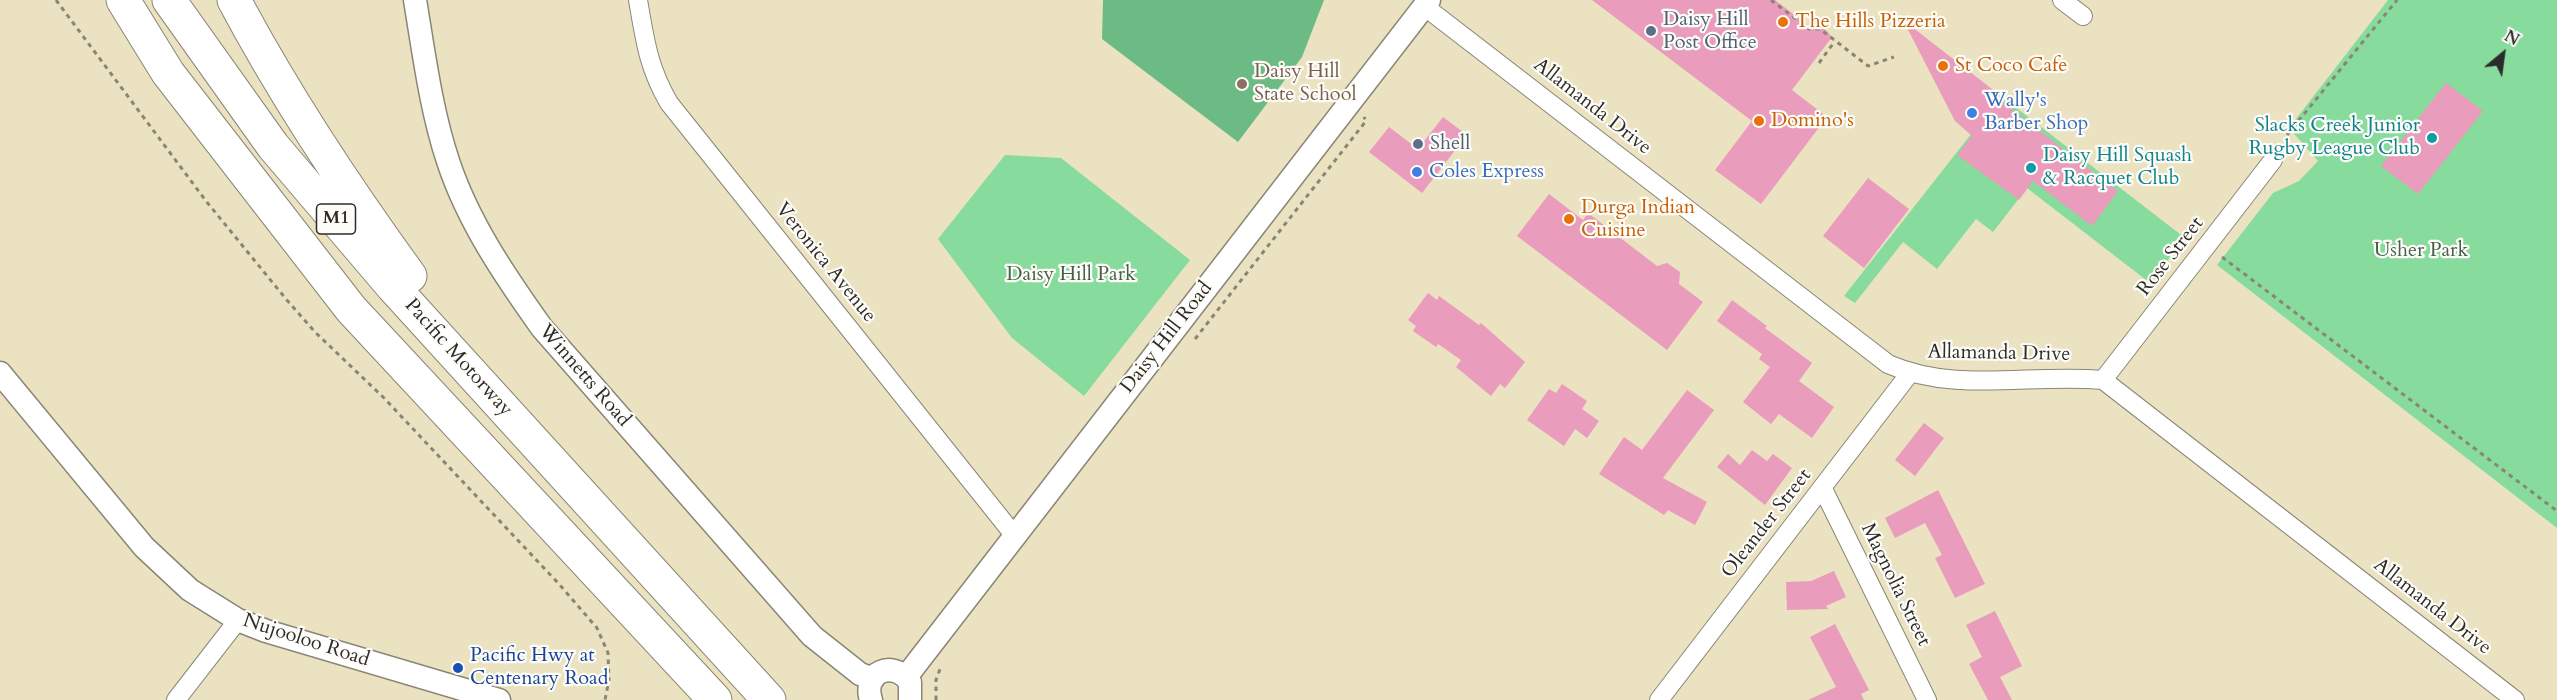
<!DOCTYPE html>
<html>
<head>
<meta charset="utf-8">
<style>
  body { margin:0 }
  #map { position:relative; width:2557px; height:700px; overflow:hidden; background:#eae2c0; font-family:Cardo,serif }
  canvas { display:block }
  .north { position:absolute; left:2473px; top:24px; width:60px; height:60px; -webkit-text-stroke:4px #fdfcf7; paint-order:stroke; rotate:29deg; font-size:16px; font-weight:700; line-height:24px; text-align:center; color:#2b2b2b }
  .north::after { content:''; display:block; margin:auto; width:21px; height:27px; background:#2b2b2b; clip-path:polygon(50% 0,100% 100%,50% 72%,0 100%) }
</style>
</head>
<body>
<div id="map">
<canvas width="2557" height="700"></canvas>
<div class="north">N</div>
</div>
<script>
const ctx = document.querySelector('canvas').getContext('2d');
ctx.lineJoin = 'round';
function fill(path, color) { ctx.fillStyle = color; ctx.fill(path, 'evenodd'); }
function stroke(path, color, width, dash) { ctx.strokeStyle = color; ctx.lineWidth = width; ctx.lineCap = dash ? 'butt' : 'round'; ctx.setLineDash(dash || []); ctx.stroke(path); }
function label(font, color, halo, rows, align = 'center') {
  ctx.font = font + ' Cardo,serif'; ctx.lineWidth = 4.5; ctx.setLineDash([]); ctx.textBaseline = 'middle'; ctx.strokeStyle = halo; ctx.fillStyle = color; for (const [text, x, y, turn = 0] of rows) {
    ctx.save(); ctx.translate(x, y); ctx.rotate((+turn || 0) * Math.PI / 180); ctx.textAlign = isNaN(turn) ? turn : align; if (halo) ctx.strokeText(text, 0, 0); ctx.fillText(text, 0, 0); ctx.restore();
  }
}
fill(new Path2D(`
  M2388,0H2557V528L2217,265L2273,193L2299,181L2318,161L2289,128Z
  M2001,96L2185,238L2150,283L2027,188L1993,232L1976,219L1937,269L1903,242L1855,303L1844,296Z
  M1005,155L1061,158L1190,260L1084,396L1012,338L938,239Z`), '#86db9d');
fill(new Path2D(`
  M1103,0H1324L1302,57L1238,142L1102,39Z`), '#6cbb84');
fill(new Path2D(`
  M1592,0H1775L1810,27L1824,28L1832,37L1792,90L1827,117L1761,204L1715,170L1752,121Z
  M1903,20L2001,96L1998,99L2118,191L2092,226L2033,181L2019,200L1957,155L1972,136L1955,121Z
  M2446,83L2483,111L2418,194L2381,166Z
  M1443,117L1467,135L1422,193L1369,152L1389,127L1418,149Z
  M1868,178L1909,209L1864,268L1823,236Z
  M1549,194L1583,220L1588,213L1657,266L1667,263L1680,272L1679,284L1703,302L1667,350L1517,236Z
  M1428,293L1437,300L1439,296L1479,325L1481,323L1525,362L1505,388L1500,384L1491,396L1456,367L1461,360L1438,344L1436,347L1413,331L1416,326L1408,320Z
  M1732,300L1767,326L1765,328L1812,363L1799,381L1834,407L1812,438L1779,414L1771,424L1743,402L1770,367L1759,359L1762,354L1717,321Z
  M1562,384L1587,401L1582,409L1599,421L1587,438L1575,429L1564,446L1527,420L1549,389L1556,393Z
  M1687,390L1714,410L1663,478L1707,502L1695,525L1668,510L1664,515L1599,474L1624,437L1642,450Z
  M1924,423L1944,438L1915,476L1895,460Z
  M1752,450L1767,461L1773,454L1792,468L1765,505L1717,467L1728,454L1740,465Z
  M1938,490L1985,584L1955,598L1935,558L1942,555L1925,523L1895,538L1885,518Z
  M1834,571L1846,597L1826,606L1828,609L1787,610L1786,582L1811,581Z
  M1995,611L2022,666L2000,677L2012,700H1988L1969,664L1982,657L1966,625Z
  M1835,624L1869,690L1861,694L1864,700H1808L1836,687L1810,637Z`), '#ea9cbc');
const minor = new Path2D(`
  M638,0C645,40 648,67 669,103L1014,535
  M2062,0L2083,16
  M1424,6L1888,364C1956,394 2031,373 2103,380L2515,700
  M2103,380L2273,160
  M1823,489L1927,700
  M176,700L238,620
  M1659,700L1910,373`);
const tertiary = new Path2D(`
  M415,0C424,54 431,110 448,161C468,222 505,276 542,328L812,636L860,674L873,679
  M0,373L144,547L190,590L238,620L266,631L499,700
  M906,677L1429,0
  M871,700C862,672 893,659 910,682V700`);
const motorway = new Path2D(`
  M123,0L168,73L351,309L715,700
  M169,0L273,146L393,287L769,700
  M234,0C285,96 346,188 410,276`);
stroke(minor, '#8a8676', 20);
stroke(tertiary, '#8a8676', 25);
stroke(motorway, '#8a8676', 35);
stroke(new Path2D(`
  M56,0L206,201L286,299L315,332L384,398L559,584L597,628L608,653L609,680L605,700
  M1771,0L1809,29H1820L1868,66L1894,57
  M1819,63L1835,41
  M2287,135L2397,0
  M2222,257L2557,511
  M1195,339L1366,121L1364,117
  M936,700V680L940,669`), '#8a8676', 3, [4.5, 4.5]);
stroke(minor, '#fff', 18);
stroke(tertiary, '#fff', 22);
stroke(motorway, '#fff', 33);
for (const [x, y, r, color] of [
  [1783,22,6,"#e8710a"],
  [1651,31,6,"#5c6f8a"],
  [1943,66,6,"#e8710a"],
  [1242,84,6,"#8d6e63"],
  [1972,113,6,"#3f7fe0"],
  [1759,121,6,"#e8710a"],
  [2432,138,6,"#0f9aa8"],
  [1418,144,6,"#5c6f8a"],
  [2031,168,6,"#0f9aa8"],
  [1417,172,6,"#3f7fe0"],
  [1569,219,6,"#e8710a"],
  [458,668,6,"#1a4fb4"]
]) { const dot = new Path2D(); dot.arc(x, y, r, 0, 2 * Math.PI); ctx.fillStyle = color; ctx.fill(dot); stroke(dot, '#fdfcf7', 2); }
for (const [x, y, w] of [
  [336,219,39]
]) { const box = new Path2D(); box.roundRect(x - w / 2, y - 15, w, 30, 4.5); ctx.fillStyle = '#fdfcf7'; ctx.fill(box); stroke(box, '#2b2b2b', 1.5); }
label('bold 18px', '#2b2b2b', null, [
  ["M1",336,219]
]);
label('20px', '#4e5e75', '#fdfcf7', [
  ["Daisy Hill",1663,20],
  ["Post Office",1663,43],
  ["Shell",1430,144]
], 'left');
label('20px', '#c56008', '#fdfcf7', [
  ["The Hills Pizzeria",1795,22],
  ["St Coco Cafe",1955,66],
  ["Domino's",1771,121],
  ["Durga Indian",1581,208],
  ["Cuisine",1581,231]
], 'left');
label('20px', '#785e54', '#fdfcf7', [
  ["Daisy Hill",1254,72],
  ["State School",1254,95]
], 'left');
label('20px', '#366cbe', '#fdfcf7', [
  ["Wally's",1984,101],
  ["Barber Shop",1984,124],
  ["Coles Express",1429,172]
], 'left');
label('20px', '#2b2b2b', '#fdfcf7', [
  ["Allamanda Drive",1592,107,38],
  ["Rose Street",2171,257,-52],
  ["Veronica Avenue",825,263,51],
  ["Daisy Hill Road",1167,338,-52],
  ["Allamanda Drive",1999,354,1],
  ["Pacific Motorway",458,358,48],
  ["Winnetts Road",584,376,49],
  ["Oleander Street",1767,524,-52],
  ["Magnolia Street",1895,585,64],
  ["Allamanda Drive",2432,607,38],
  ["Nujooloo Road",306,641,18]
]);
label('20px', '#0d838f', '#fdfcf7', [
  ["Slacks Creek Junior",2420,126],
  ["Rugby League Club",2420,149],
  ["Daisy Hill Squash",2043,156,"left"],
  ["& Racquet Club",2043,179,"left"]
], 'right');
label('20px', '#46604d', '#fdfcf7', [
  ["Usher Park",2421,251],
  ["Daisy Hill Park",1071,275]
]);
label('20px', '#164399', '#fdfcf7', [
  ["Pacific Hwy at",470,656],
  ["Centenary Road",470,679]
], 'left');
</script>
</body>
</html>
